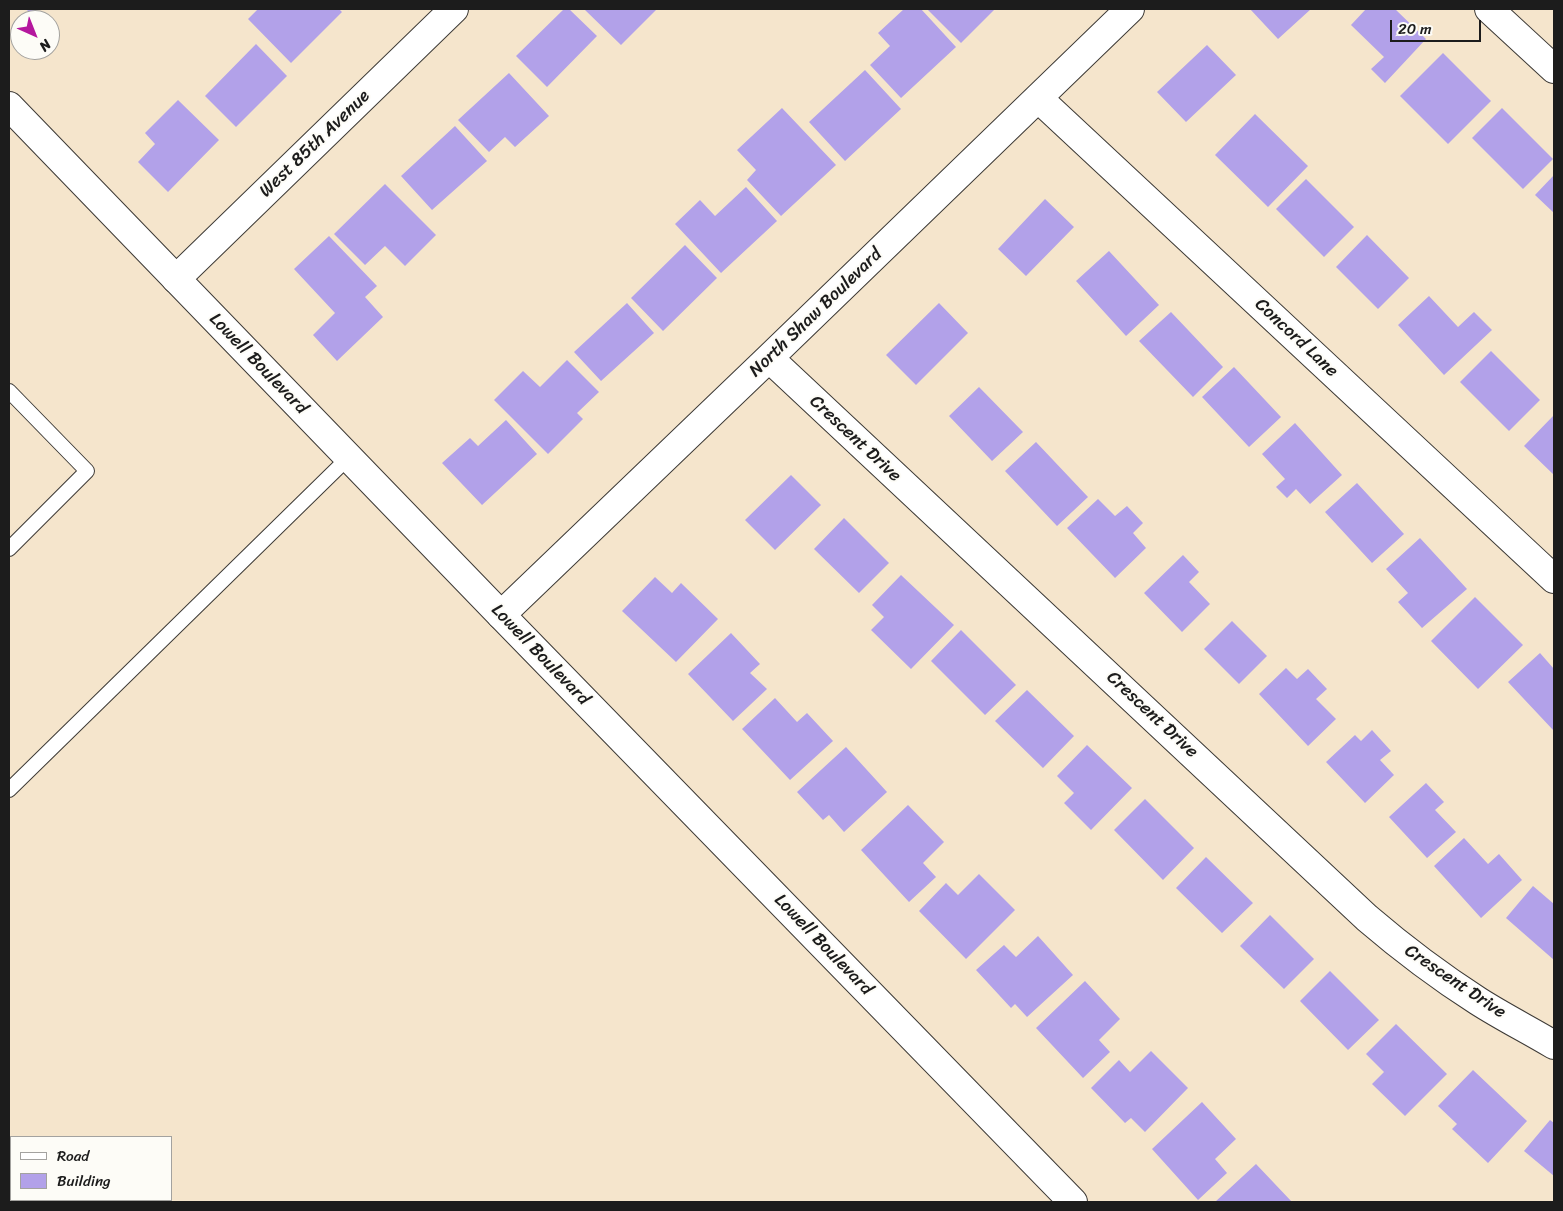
<!DOCTYPE html>
<html>
<head>
<meta charset="utf-8">
<style>
  body { margin:0 }
  #map { position:relative; width:1563px; height:1211px; overflow:hidden; background:#f5e5cc; font-family:Sriracha,sans-serif }
  canvas { display:block }
  .frame { position:absolute; inset:0; border:10px solid #1c1c1c; pointer-events:none }
  .legend { position:absolute; left:10px; top:1136px; width:162px; height:65px; box-sizing:border-box; background:#fdfcf7; border:1px solid #a3a29f; margin:0; padding:6px 9px; list-style:none; font-size:15px; color:#1c1c1c }
  .legend li { display:flex; align-items:center; gap:10px; height:25px }
  .legend b { width:25px; border:1px solid #a3a29f }
  .north { position:absolute; left:10px; top:10px; width:50px; height:50px; box-sizing:border-box; background:#fdfcf7; border:1px solid #a3a29f; border-radius:50%; rotate:136deg; font-size:14px; font-weight:700; line-height:20px; text-align:center; color:#1c1c1c }
  .north::after { content:''; display:block; margin:auto; width:18px; height:22px; background:#b5179e; clip-path:polygon(50% 0,100% 100%,50% 72%,0 100%) }
  .scale { position:absolute; left:1390px; top:20px; width:91px; height:22px; box-sizing:border-box; border:2px solid #1c1c1c; border-top:0; padding-left:6px; font-size:15px; line-height:18px; white-space:nowrap; color:#1c1c1c; -webkit-text-stroke:4px #fdfcf7; paint-order:stroke }
</style>
</head>
<body>
<div id="map">
<canvas width="1563" height="1211"></canvas>
<div class="frame"></div>
<ul class="legend">
<li><b style="height:6px;background:#fff"></b>Road</li>
<li><b style="height:14px;background:#b2a1e9"></b>Building</li>
</ul>
<div class="north">N</div>
<div class="scale">20 m</div>
</div>
<script>
const ctx = document.querySelector('canvas').getContext('2d');
ctx.lineJoin = 'round';
function fill(path, color) { ctx.fillStyle = color; ctx.fill(path, 'evenodd'); }
function stroke(path, color, width, dash) { ctx.strokeStyle = color; ctx.lineWidth = width; ctx.lineCap = dash ? 'butt' : 'round'; ctx.setLineDash(dash || []); ctx.stroke(path); }
function label(font, color, halo, rows, align = 'center') {
  ctx.font = font + ' Sriracha,sans-serif'; ctx.lineWidth = 4; ctx.setLineDash([]); ctx.textBaseline = 'middle'; ctx.strokeStyle = halo; ctx.fillStyle = color; for (const [text, x, y, turn = 0] of rows) {
    ctx.save(); ctx.translate(x, y); ctx.rotate((+turn || 0) * Math.PI / 180); ctx.textAlign = isNaN(turn) ? turn : align; if (halo) ctx.strokeText(text, 0, 0); ctx.fillText(text, 0, 0); ctx.restore();
  }
}
fill(new Path2D(`
  M26,9H36L31,14Z
  M258,9H339L342,12L291,63L248,19Z
  M564,9H569L597,36L547,87L516,56Z
  M584,9H657L621,45Z
  M904,9H921L956,47L901,98L870,65L890,46L878,33Z
  M927,9H995L961,43Z
  M1250,9H1311L1278,39Z
  M1366,9H1395L1426,39L1385,83L1371,69L1384,57L1351,25Z
  M256,44L287,76L236,127L205,96Z
  M1207,45L1236,75L1186,122L1157,92Z
  M1443,53L1491,101L1448,144L1400,96Z
  M865,70L901,109L845,161L809,122Z
  M509,73L549,116L515,147L505,137L489,152L458,120Z
  M178,100L219,140L168,192L138,162L155,144L145,133Z
  M782,108L836,165L781,216L747,180L756,170L737,150Z
  M1502,108L1553,159L1523,189L1472,138Z
  M1255,114L1308,166L1268,207L1215,155Z
  M455,126L487,161L432,210L401,176Z
  M1554,175V213L1535,195Z
  M1306,179L1354,227L1324,257L1276,209Z
  M385,184L436,235L405,266L385,246L365,265L334,234Z
  M746,187L777,221L721,273L675,224L700,200L715,216Z
  M1045,199L1074,227L1026,276L998,249Z
  M1367,235L1409,278L1378,309L1336,267Z
  M329,236L377,286L365,297L383,317L337,361L313,335L335,313L294,269Z
  M685,245L717,278L663,331L631,298Z
  M1109,251L1159,305L1126,336L1076,281Z
  M1429,296L1458,327L1474,312L1492,330L1444,375L1398,325Z
  M627,303L654,333L601,381L574,352Z
  M939,303L968,333L916,385L886,355Z
  M1171,312L1223,367L1193,397L1139,341Z
  M1491,351L1540,400L1509,431L1460,382Z
  M567,360L599,392L577,413L583,419L548,454L494,400L523,371L540,387Z
  M1234,367L1281,417L1249,447L1202,397Z
  M979,387L1023,432L992,461L949,416Z
  M1554,415V475L1524,446Z
  M506,420L537,454L482,505L442,463L470,438L478,446Z
  M1295,423L1342,475L1310,504L1296,489L1287,498L1276,487L1285,479L1262,454Z
  M1036,442L1088,497L1057,526L1005,471Z
  M791,475L821,505L775,550L745,520Z
  M1357,483L1404,534L1372,563L1325,512Z
  M1098,499L1115,516L1127,506L1143,523L1133,533L1146,548L1115,578L1067,528Z
  M844,518L889,563L859,593L814,549Z
  M1420,538L1467,589L1422,628L1398,602L1408,593L1386,569Z
  M1183,555L1199,572L1189,582L1210,604L1182,632L1144,593Z
  M901,575L954,625L911,669L871,630L884,617L872,605Z
  M655,577L672,593L681,583L718,619L676,662L622,611Z
  M1475,597L1523,645L1478,689L1431,641Z
  M1232,621L1267,656L1239,684L1204,649Z
  M961,630L1016,685L985,715L931,661Z
  M731,633L760,664L750,673L767,689L733,721L688,674Z
  M1540,653L1554,669V731L1508,682Z
  M1286,668L1297,679L1308,669L1327,689L1316,699L1336,719L1308,746L1259,694Z
  M1027,690L1074,736L1043,768L995,721Z
  M775,698L797,722L807,713L833,741L790,780L742,729Z
  M1372,730L1391,751L1380,760L1394,775L1365,803L1326,762L1355,735L1361,741Z
  M1087,745L1132,788L1091,830L1064,803L1074,793L1057,776Z
  M846,747L887,792L844,832L829,815L823,820L797,792Z
  M1426,783L1444,802L1435,810L1456,832L1427,858L1389,817Z
  M1145,799L1194,848L1163,880L1114,830Z
  M908,805L944,842L923,863L936,877L909,902L861,850Z
  M1464,838L1488,864L1499,854L1522,880L1481,918L1434,866Z
  M1206,857L1253,903L1222,933L1176,888Z
  M979,874L1015,910L966,959L919,911L946,883L958,895Z
  M1533,886L1554,904V960L1506,918Z
  M1270,915L1314,959L1284,989L1240,946Z
  M1038,936L1073,975L1027,1017L1015,1004L1011,1008L976,970L1004,945L1016,957Z
  M1330,971L1379,1020L1348,1050L1300,1001Z
  M1085,981L1120,1019L1099,1040L1110,1052L1083,1078L1036,1028Z
  M1396,1024L1447,1074L1405,1116L1372,1084L1384,1072L1366,1054Z
  M1151,1051L1188,1088L1145,1132L1131,1118L1125,1123L1091,1088L1119,1060L1130,1072Z
  M1473,1070L1527,1121L1488,1163L1452,1129L1457,1124L1438,1106Z
  M1202,1102L1236,1139L1215,1159L1227,1173L1198,1200L1152,1149Z
  M1550,1120L1554,1123V1176L1524,1151Z
  M1256,1164L1292,1202H1215Z`), '#b2a1e9');
const service = new Path2D(`
  M9,391L87,471L9,549
  M9,790L349,457`);
const minor = new Path2D(`
  M1489,9L1554,69
  M1038,98L1554,579
  M176,279L454,9
  M769,358L1367,918C1402,948 1439,976 1478,1001C1503,1017 1529,1030 1554,1045
  M501,615L769,358L1130,9`);
const tertiary = new Path2D(`
  M9,106L501,615L1073,1202`);
stroke(service, '#3d3a36', 16);
stroke(minor, '#3d3a36', 30);
stroke(tertiary, '#3d3a36', 30);
stroke(service, '#fff', 14);
stroke(minor, '#fff', 28);
stroke(tertiary, '#fff', 28);
label('18px', '#1c1c1c', '#fdfcf7', [
  ["West 85th Avenue",315,144,-44],
  ["North Shaw Boulevard",816,313,-44],
  ["Concord Lane",1296,338,43],
  ["Lowell Boulevard",258,364,46],
  ["Crescent Drive",855,439,43],
  ["Lowell Boulevard",540,655,46],
  ["Crescent Drive",1152,715,43],
  ["Lowell Boulevard",823,945,46],
  ["Crescent Drive",1455,982,34]
]);
</script>
</body>
</html>
